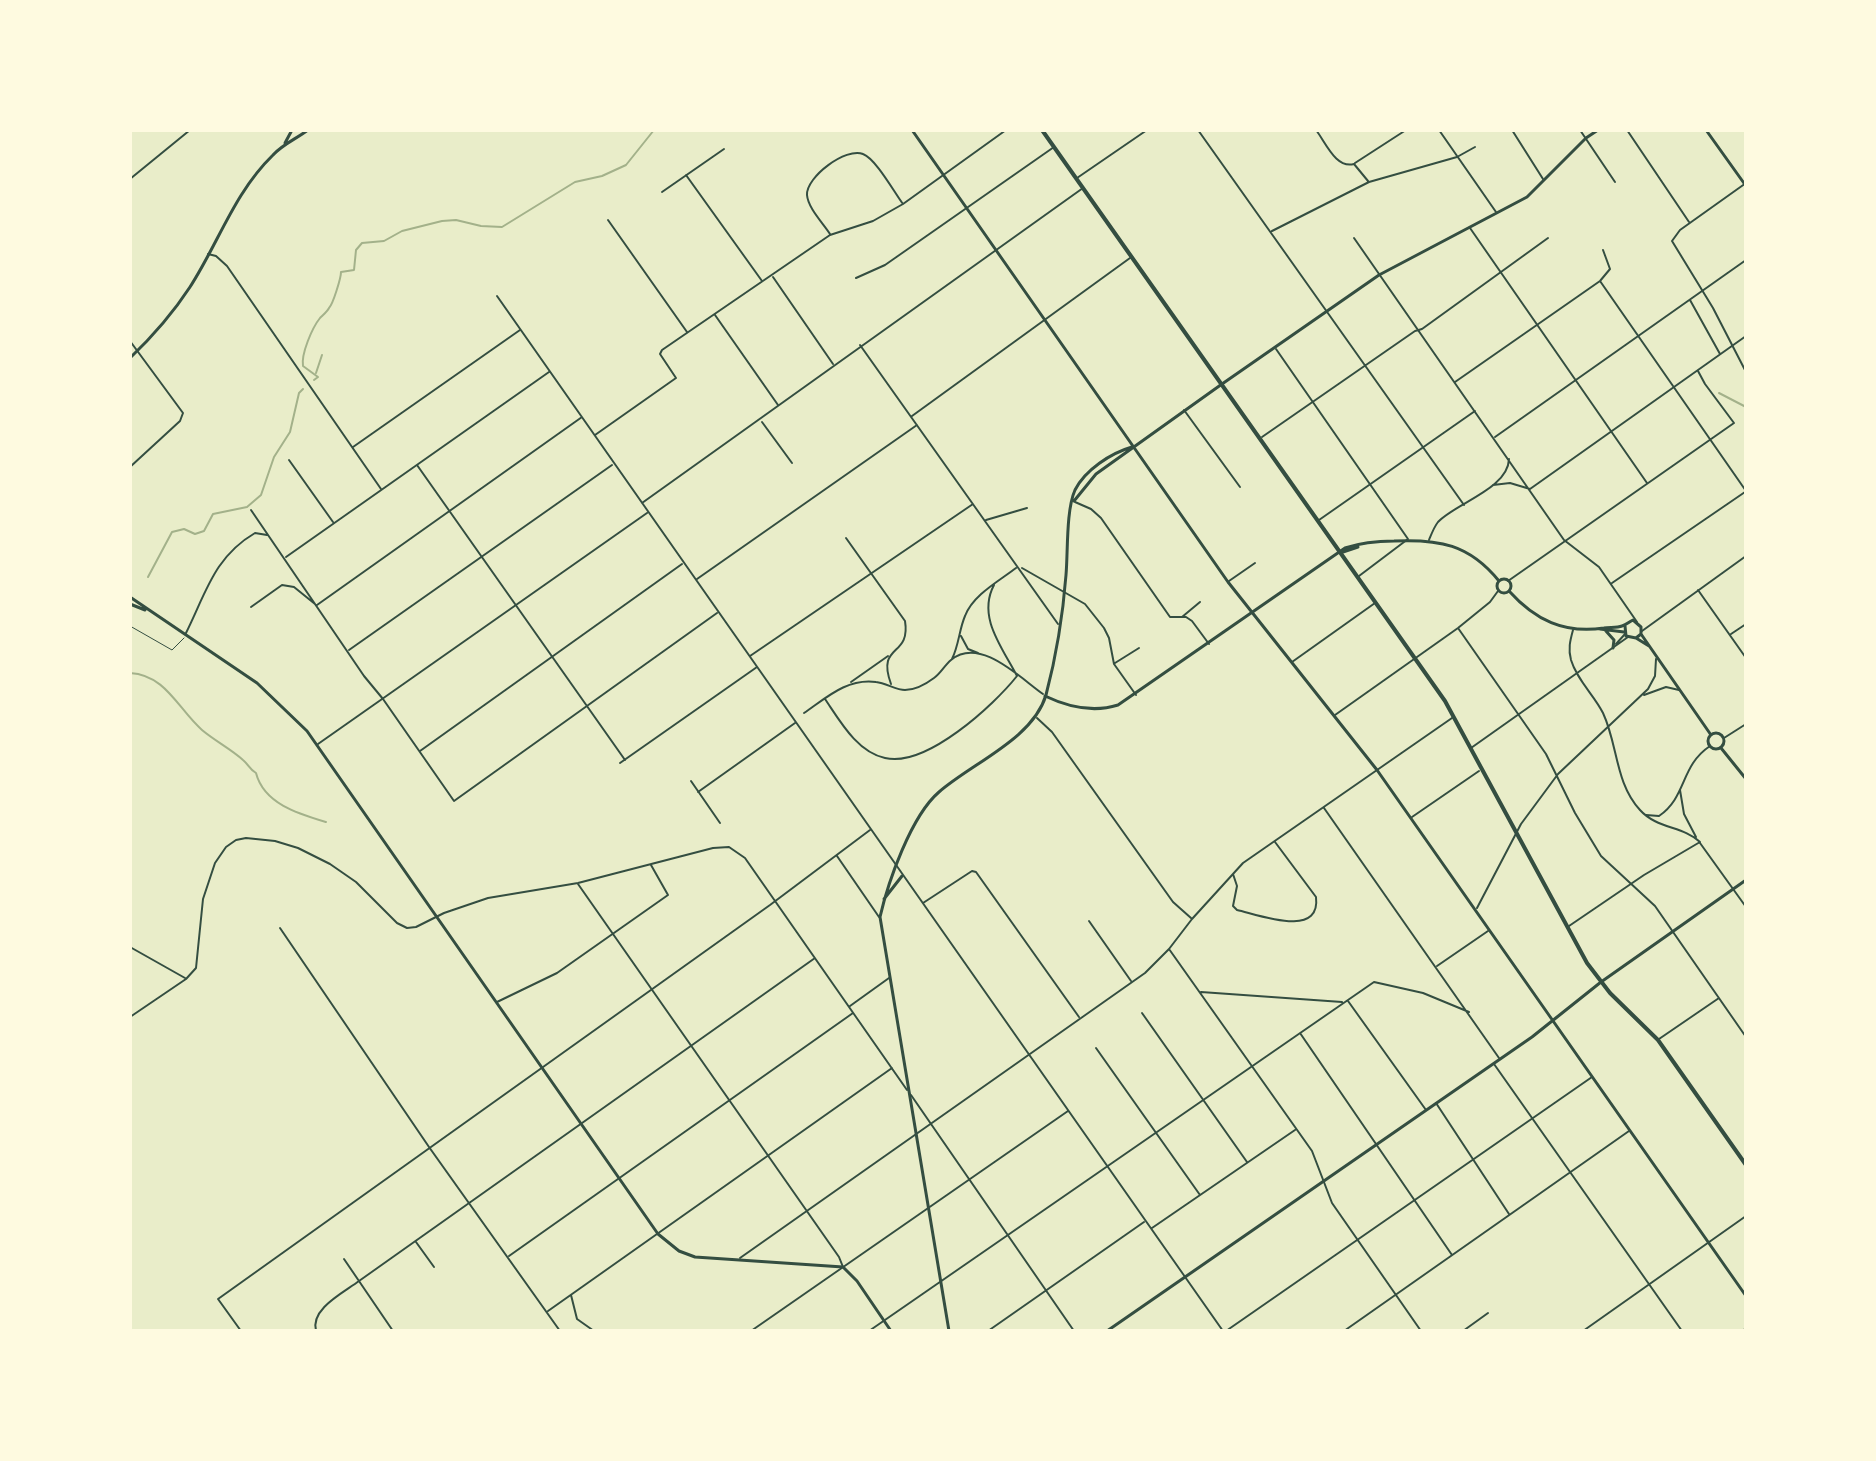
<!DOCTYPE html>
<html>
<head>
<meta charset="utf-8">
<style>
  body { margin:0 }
  #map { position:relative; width:1876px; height:1461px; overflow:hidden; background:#e9edc9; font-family:Overpass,sans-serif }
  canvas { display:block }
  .frame { position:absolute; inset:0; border:132px solid #fefae0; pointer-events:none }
</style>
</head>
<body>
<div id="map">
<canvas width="1876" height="1461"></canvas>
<div class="frame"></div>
</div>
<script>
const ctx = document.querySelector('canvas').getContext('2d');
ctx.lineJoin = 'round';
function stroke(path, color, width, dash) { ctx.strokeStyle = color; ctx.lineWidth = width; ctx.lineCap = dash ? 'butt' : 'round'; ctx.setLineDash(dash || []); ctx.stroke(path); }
stroke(new Path2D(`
  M316,373L322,355
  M314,380L318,377L303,366C301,354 312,328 320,318C323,315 327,312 329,308C333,304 341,278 341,272L354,270L356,250L362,243L384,241L402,231L442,221L456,220L481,226L502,227L575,182L602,176L626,165L654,130
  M1719,393L1746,407
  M148,577L172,532L184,529L195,534L204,531L213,514L247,507L261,495L274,457L290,432L299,393L303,389
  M130,673C166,675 178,709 202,730C215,741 231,749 243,760C249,765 249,769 256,773C264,804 299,814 326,822`), '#a3b18a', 2);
stroke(new Path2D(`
  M130,626L172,650L184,638`), '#344e41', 1);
stroke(new Path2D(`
  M576,130H590
  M1198,130L1464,505
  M1316,130C1326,143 1336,169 1354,164L1368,181
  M1439,130L1496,212
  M1512,130L1543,179
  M1580,130L1615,182
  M1627,130L1689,222
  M1355,163L1406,130
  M686,175L762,281
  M1077,178L1147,130
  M130,179L190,130
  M1746,183L1680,230L1672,241L1713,308L1746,372
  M662,192L724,149
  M608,220L687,332
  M1470,228L1647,483
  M1272,231L1369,182L1457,157L1475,147
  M830,234C823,223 808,208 807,195C806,177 846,147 863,154C876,159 894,192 903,204
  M1354,238L1564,540L1599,567L1637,622
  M208,254L216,256L227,266L381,489
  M773,277L833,364
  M856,278L885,265L1054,147
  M1600,281L1746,491
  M497,296L1223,1331
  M1690,300L1720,354
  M715,315L778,405
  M130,341L183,413L180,421L130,467
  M860,345L1058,624
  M1276,349L1408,539L1359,576
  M1455,382L1600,281L1610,269L1603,250
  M1184,410L1240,487
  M912,416L1130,258
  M762,422L792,463
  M595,435L676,378L660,354L662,350L830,235L873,221L903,204L1006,130
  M1262,437L1415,331L1422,329L1548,238
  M1495,437L1746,260
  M353,447L520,330
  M289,460L333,522
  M417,465L625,760
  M1493,485L1510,483L1530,489L1746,336
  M1075,502L1091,509L1101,518L1170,617H1186L1192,621L1209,644
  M642,503L1083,188
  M251,510L364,676L383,699L454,801L717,613
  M986,520L1027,508
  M1319,520L1475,411
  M846,538L905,621C911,658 876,643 891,684
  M1429,540C1431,535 1434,527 1438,522C1456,503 1508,489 1509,459
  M286,557L549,372
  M1022,568L1085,604L1104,628L1109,638L1114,664L1136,695
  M697,579L917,425
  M1229,581L1255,563
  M1508,581L1734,423L1705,384L1698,371
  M1612,583L1745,492
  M1698,590L1746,658
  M317,605L582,417
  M251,607L282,585L294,587L315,604
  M1182,617L1200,602
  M1458,628L1546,754L1575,813L1601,856L1655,906L1746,1037
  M1642,631L1746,556
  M186,633C206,593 214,557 255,533L267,535
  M1731,634L1746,624
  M961,636L968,649L978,653
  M1616,644L1625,634
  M349,650L612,465
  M750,656L973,504
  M952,659C959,645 959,630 965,616C973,595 999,581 1016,568
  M1292,662L1375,603
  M1115,663L1139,648
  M851,682L888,656
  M1644,695L1666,687L1679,690
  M825,699C840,721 857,752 885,758C926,768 994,705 1017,676C1002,647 977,617 994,585
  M804,713C826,698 847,678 876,682C886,683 896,690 905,690C915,690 926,684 934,678C941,673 944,666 951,660C980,636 1020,678 1043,694
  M1335,715L1458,628L1490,602L1498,591
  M1037,718L1052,732L1173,902L1191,918
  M1724,738L1746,724
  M318,744L647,513
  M1471,748L1628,637
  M420,751L682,564
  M620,763L757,667
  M691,781L720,823
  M1680,790L1684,814L1696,837
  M698,792L795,723
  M1324,808L1499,1058
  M1646,815L1659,816C1687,797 1680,766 1710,746
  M1412,817L1479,771
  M1700,843L1746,907
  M837,856L879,917
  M1233,874L1237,886L1233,906L1237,910C1259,915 1321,939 1316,897L1275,842
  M578,884L839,1257L843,1267
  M923,903L972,871L976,872L1079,1017
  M1477,908L1521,824L1558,774L1648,689L1655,676L1656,659
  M1089,921L1131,981
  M1569,926L1644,875L1700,842C1683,826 1657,829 1640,810C1615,783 1618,745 1603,713C1594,695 1577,680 1571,660C1568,649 1570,641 1573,630
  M280,928L429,1147L560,1331
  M130,947L185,978
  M1169,949L1312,1151L1332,1203L1421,1331
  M1437,966L1488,931
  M1201,992L1342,1002
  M1348,1001L1426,1110
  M497,1002L557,973L668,895L651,865
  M850,1006L889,978
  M1142,1013L1247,1162
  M130,1017L186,979L196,968L203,899L215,863L226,847L236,840L246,838L275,841L298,848L330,864L356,882L397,923L407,928L416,927L444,913L488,898L578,883L713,848L729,847L745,858L907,1090
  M1300,1033L1452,1255
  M1659,1039L1719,998
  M1096,1048L1200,1195
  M1494,1064L1682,1331
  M911,1095L1074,1331
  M1436,1103L1509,1214
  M1152,1228L1295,1130
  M416,1242L434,1267
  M509,1256L853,1013
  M740,1258L1145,973L1169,949L1192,919L1243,863L1452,718
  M344,1259L393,1331
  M571,1295L577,1319L594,1331
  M548,1311L892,1068
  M241,1331L218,1299L770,905L870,830
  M316,1331C310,1309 343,1293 359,1281L815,958
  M707,1331H717
  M751,1331L1068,1111
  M869,1331L1374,982L1423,993L1469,1012
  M988,1331L1144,1222
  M1226,1331L1592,1077
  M1344,1331L1629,1131
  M1463,1331L1488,1313
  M1583,1331L1746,1216`), '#344e41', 2);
stroke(new Path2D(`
  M1706,130L1746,186
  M1222,384L1379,275L1527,197L1586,138L1598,130
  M1343,552L1358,547
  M1497 586a7 7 0 1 1 14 0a7 7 0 1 1-14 0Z
  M1509,591C1535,620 1564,634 1604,628C1609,627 1617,628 1622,626C1626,625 1629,622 1633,620L1641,627V634L1636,638
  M1625,626L1626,636L1636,638L1649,646
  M1600,629L1624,632
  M1605,630L1614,640L1613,648
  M1641,634L1711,735
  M1045,696C1068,707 1093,713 1118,705L1345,548C1360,543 1378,541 1394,541C1439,539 1469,544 1499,581
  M1708 741a8 8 0 1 1 16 0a8 8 0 1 1-16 0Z
  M1721,748L1746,779
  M1743,1331L1746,1329`), '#344e41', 3);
stroke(new Path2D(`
  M912,130L1228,582L1377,770L1746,1296
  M285,143L292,130
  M130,358C153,336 173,313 190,287C219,242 234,193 273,155C283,144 296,139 308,130
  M1074,501L1096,474L1222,384
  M130,597L257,683L307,731L658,1234L679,1251L695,1257L843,1267L857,1281L891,1331
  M130,604L145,610
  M884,899L902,876
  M949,1331L880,917C888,882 911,816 939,792C972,763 1033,739 1046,695C1056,657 1063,614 1066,575C1068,552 1066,510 1075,490C1085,470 1111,453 1132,447
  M1107,1331L1532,1037L1601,982L1746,880`), '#344e41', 3);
stroke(new Path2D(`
  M1042,130L1445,701L1587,963L1610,993L1658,1040L1746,1165`), '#344e41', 4);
</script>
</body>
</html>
